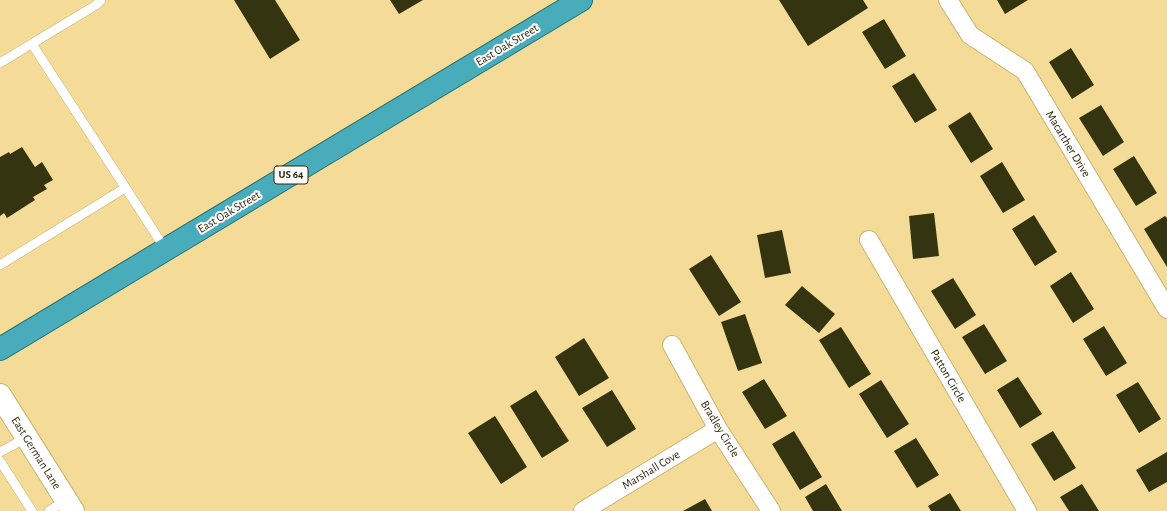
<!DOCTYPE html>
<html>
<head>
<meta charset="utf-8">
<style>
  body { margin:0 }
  canvas { display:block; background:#f4db98 }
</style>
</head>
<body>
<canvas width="1167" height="511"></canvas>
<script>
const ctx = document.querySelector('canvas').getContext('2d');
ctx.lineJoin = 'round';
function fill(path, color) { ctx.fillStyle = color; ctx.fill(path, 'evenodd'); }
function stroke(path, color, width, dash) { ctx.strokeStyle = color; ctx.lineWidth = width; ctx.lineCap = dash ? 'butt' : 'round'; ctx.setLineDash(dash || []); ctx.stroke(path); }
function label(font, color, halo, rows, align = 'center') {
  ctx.font = font + ' "Alegreya Sans",sans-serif'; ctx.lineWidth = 4; ctx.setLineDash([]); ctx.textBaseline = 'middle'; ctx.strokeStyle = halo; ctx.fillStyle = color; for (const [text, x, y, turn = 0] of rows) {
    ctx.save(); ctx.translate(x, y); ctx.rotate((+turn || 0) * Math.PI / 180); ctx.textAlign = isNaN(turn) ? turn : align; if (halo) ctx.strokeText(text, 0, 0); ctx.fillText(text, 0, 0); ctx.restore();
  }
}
fill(new Path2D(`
  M234,0H275L300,40L270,59Z
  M390,0H423L399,14Z
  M779,0H863L868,8L808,46Z
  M997,0H1028L1005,14Z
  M884,19L906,56L885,69L862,32Z
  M1071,48L1094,85L1072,99L1049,62Z
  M914,73L937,110L915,123L892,86Z
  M1101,105L1124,142L1103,156L1079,118Z
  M970,112L993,149L971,163L948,126Z
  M22,147L35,167L42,162L53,180L44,185L47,189L33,197L35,200L7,218L4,213L0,216V157L9,152L10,154Z
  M1134,156L1157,193L1136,206L1113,169Z
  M1002,162L1025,200L1003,213L980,176Z
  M934,213L939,256L913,259L909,216Z
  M1034,215L1057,252L1035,266L1012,229Z
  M1165,216L1167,218V267L1144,229Z
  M782,230L791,273L765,278L757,235Z
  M711,255L741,302L719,316L689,269Z
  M1071,272L1094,309L1073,323L1050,286Z
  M953,278L976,315L955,329L931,291Z
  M802,286L835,314L819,333L785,305Z
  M745,314L762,363L738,371L721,322Z
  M984,324L1007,361L985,374L962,337Z
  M1104,326L1127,363L1106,376L1083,339Z
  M841,327L871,374L849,388L819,340Z
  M584,338L609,378L579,396L555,357Z
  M1018,377L1042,414L1020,428L997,390Z
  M764,379L787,416L765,429L742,392Z
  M881,380L909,424L887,438L859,394Z
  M1138,382L1161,419L1139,433L1116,395Z
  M536,390L569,441L542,458L510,406Z
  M612,390L636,429L607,447L582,408Z
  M495,416L527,467L501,484L468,433Z
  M794,431L822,477L800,490L772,444Z
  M1053,431L1076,468L1054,481L1031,444Z
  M916,438L939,475L917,488L894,451Z
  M1167,452V482L1149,492L1136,470Z
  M826,484L842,511H813L805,497Z
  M1082,484L1099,511H1069L1060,497Z
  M950,493L961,511H931L928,506Z
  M705,499L712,511H683Z`), '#343510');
const service = new Path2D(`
  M32,44L166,250
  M0,63L96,5L101,0
  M0,265L125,188
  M0,452L26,438
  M0,461L32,511
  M49,511L66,500`);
const minor = new Path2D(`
  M948,0L970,35L1025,71L1167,309
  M869,240L1027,511
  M672,345L718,429L771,511
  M583,511L718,429`);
const tertiary = new Path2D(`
  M0,395L73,511`);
const trunk = new Path2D(`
  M0,349L581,0`);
stroke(service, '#cab270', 10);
stroke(minor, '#cab270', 20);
stroke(tertiary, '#cab270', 24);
stroke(trunk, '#227072', 24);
stroke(service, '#fff', 9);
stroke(minor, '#fff', 18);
stroke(tertiary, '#fff', 22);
stroke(trunk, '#48acbb', 22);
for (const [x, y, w] of [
  [291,175,34]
]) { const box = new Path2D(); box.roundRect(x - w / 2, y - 9, w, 18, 3); ctx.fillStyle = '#fefefe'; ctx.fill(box); stroke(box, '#2f2509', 1); }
label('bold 11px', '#2f2509', null, [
  ["US 64",291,175]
]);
label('12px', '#2f2509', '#fefefe', [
  ["East Oak Street",507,45,-31],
  ["Macarther Drive",1068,144,59],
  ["East Oak Street",229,212,-31],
  ["Patton Circle",948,376,60],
  ["Bradley Circle",720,429,59],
  ["East German Lane",36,453,58],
  ["Marshall Cove",651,470,-31]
]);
</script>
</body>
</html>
